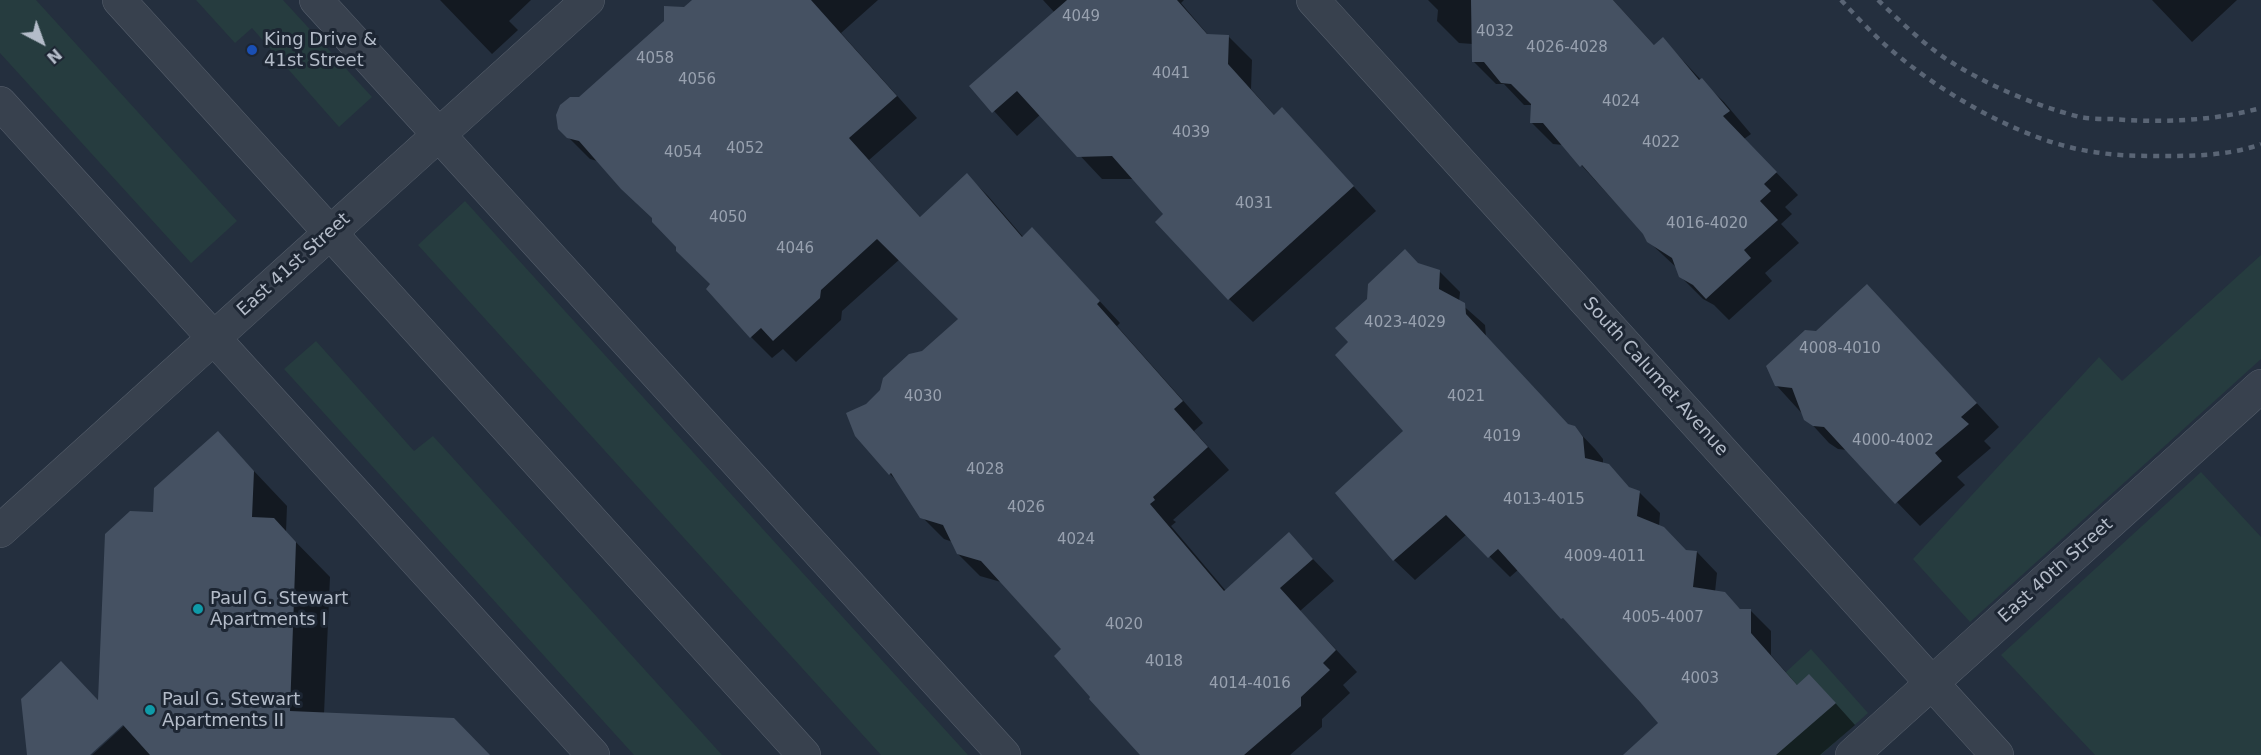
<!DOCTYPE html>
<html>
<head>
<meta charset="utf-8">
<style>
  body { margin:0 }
  #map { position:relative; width:2261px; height:755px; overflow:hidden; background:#242f3e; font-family:"DejaVu Sans",sans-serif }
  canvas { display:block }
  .north { position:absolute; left:12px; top:12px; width:60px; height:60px; -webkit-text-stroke:4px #1d2633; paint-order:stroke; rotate:139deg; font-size:16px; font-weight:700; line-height:24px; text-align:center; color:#b4bcc9 }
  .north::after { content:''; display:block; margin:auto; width:21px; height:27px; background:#b4bcc9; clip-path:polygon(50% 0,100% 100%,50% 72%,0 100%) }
</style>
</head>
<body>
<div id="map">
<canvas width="2261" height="755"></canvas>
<div class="north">N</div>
</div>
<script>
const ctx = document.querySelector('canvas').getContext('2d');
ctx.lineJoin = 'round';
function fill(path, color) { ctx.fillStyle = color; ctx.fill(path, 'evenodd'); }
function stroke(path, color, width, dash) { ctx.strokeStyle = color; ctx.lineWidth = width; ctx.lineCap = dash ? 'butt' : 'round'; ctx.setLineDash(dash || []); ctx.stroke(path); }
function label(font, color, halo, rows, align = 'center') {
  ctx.font = font + ' "DejaVu Sans",sans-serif'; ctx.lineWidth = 6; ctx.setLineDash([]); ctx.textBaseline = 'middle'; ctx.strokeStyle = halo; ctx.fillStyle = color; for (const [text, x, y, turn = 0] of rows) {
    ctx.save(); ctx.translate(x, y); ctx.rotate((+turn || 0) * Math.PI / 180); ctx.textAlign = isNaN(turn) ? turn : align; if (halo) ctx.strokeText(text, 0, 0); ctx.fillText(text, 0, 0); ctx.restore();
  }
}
fill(new Path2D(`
  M0,0H36L237,221L191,263L0,53Z
  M196,0H283L372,97L339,127L252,28L235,43Z
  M465,201L968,755H881L418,245Z
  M2261,255V359L1970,622L1913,559L2099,357L2122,381Z
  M316,341L414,451L433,436L722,755H634L284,369Z
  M2201,472L2261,537V755H2095L2001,655Z
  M1811,649L1868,713L1821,755H1696Z`), '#263c3f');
fill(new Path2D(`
  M440,0H531L509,21L518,30L492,54Z
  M694,0H878L841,33L917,118L869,160L921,218L967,175L988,196L1024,238L1053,251L1120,323L1117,326L1203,423L1194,431L1229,470L1173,520L1176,522L1171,526L1226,591L1289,534L1334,581L1300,611L1357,672L1343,685L1350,693L1322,719V727L1290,755H1142L1093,697L1063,649L1001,582L980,576L958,554L953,542L944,539L922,517L900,484L890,474L867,405L960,319L900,259L842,311L841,320L796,362L783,349L772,358L751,337L712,284L654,218L601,162L590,159L559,128L579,99Z
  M1043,0H1184L1181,3L1209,36H1228L1252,60L1251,89L1275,116L1305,133L1376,211L1253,322L1229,299L1165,214L1134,179H1102L1041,114L1017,136L971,86L1055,13Z
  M1428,0H1613L1655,46L1663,39L1701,80L1724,102L1751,134L1744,139L1798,195L1785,207L1792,214L1781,224L1799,243L1765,273L1772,281L1729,320L1714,305L1703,299L1680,276L1678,269L1648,241L1644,234L1563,145L1553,144L1531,122L1532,105H1524L1504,84H1496L1474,62L1473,44L1459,43L1437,21L1438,10Z
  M2152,0H2237L2192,42Z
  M1418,264L1439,271L1460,292L1459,302L1485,325L1486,337L1569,426L1574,427L1595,449L1603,459V464L1632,490L1640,493L1660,513L1659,526L1687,552H1697L1717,573L1715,592L1724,593L1742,611H1751L1771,631V655L1798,686L1829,696L1855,725L1820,755H1625L1660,724L1519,569L1510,577L1467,534L1415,580L1394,560L1405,432L1350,342L1368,299Z
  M1890,310L1999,427L1984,441L1991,448L1957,477L1965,485L1920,526L1847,450L1838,449L1829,443L1776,385L1817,332Z
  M218,433L287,506L286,532L330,577L324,714L489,755H92L129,721L127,719L88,755H34L61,663L99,701L154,514Z`), '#0007');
fill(new Path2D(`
  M692,0H811L897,96L849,138L920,217L967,173L1022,237L1032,227L1100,301L1097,304L1183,401L1174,409L1208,447L1153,497L1155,500L1150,504L1224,591L1289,532L1313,559L1280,588L1336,650L1323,663L1330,670L1301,697V706L1244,755H1140L1089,699L1090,697L1054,656L1061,649L981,561L957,554L943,525L920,518L891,473L889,475L855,436L846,413L866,404L880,390L883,378L909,354L922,351L958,319L877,239L821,290L820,298L773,341L761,328L750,338L706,289L710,284L676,251V247L652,222V218L621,189L579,141L567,138L558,129L556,115L560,105L570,97H579L664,21V6L684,7Z
  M1067,0H1177L1207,34L1229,35L1228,64L1274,115L1282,107L1354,186L1228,300L1155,222L1163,214L1112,156L1077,157L1017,91L992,113L969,86Z
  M1471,0H1613L1654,45L1663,37L1699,80L1702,78L1730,111L1723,116L1777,172L1764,184L1771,191L1760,201L1778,220L1744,250L1751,258L1706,299L1693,285L1679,277L1672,258L1647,242L1643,234L1582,165L1580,167L1543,123H1530L1531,104L1511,84L1501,83L1484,62H1472Z
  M1405,249L1418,263L1440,270L1439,289L1465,303L1466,314L1568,424L1575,426L1583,437L1585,458L1609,464L1629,487L1640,491L1637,516L1664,527L1686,550L1697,551L1693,587L1725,592L1740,609H1751V633L1797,685L1809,674L1836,703L1776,755H1623L1658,723L1640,702L1563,618L1561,619L1498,549L1488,558L1446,515L1393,561L1335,493L1403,431L1335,355L1348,342L1335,328L1367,299L1368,284Z
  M1867,284L1977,403L1961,417L1969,424L1935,453L1942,461L1895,504L1824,427L1813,426L1804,420L1792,388L1775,386L1766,366L1805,330L1816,331Z
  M218,431L254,471L252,517L274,518L296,542L290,711L454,718L490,755H150L123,725L90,755H27L21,699L61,661L98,700L105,534L130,511L153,512L154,488Z`), '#455162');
const minor = new Path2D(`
  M316,0L1004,755
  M1313,0L1997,755
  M0,103L593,755
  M0,531L588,0
  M1852,755L2261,386`);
const tertiary = new Path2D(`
  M119,0L804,755`);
stroke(minor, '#565f6c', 34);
stroke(tertiary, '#565f6c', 34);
stroke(minor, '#38414e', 33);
stroke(tertiary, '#38414e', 33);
stroke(new Path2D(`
  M1841,0C1854,14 1868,29 1882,42C1935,90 2022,142 2094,152C2118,156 2142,156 2167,156C2197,156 2232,155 2261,144
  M1878,0C1901,22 1924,45 1951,62C1989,86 2036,106 2080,117C2090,119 2102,119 2112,119C2162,123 2213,121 2261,108`), '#5a6575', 4.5, [6, 6]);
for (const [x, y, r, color] of [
  [252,50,6,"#1a4fb4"],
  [198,609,6,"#0f9aa8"],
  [150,710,6,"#0f9aa8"]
]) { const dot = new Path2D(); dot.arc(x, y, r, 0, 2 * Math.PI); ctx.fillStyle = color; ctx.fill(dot); stroke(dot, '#1d2633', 2); }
label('15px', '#98a1af', null, [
  ["4049",1081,17],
  ["4032",1495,32],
  ["4026-4028",1567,48],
  ["4058",655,59],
  ["4041",1171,74],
  ["4056",697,80],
  ["4024",1621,102],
  ["4039",1191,133],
  ["4022",1661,143],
  ["4052",745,149],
  ["4054",683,153],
  ["4031",1254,204],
  ["4050",728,218],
  ["4016-4020",1707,224],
  ["4046",795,249],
  ["4023-4029",1405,323],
  ["4008-4010",1840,349],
  ["4030",923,397],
  ["4021",1466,397],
  ["4019",1502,437],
  ["4000-4002",1893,441],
  ["4028",985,470],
  ["4013-4015",1544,500],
  ["4026",1026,508],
  ["4024",1076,540],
  ["4009-4011",1605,557],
  ["4005-4007",1663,618],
  ["4020",1124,625],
  ["4018",1164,662],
  ["4003",1700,679],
  ["4014-4016",1250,684]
]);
label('18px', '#b4bcc9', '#1d2633', [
  ["King Drive &",264,40],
  ["41st Street",264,61],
  ["Paul G. Stewart",210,599],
  ["Apartments I",210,620],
  ["Paul G. Stewart",162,700],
  ["Apartments II",162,721]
], 'left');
label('18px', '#b4bcc9', '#1d2633', [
  ["East 41st Street",294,265,-42],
  ["South Calumet Avenue",1655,377,48],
  ["East 40th Street",2056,571,-42]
]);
</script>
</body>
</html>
